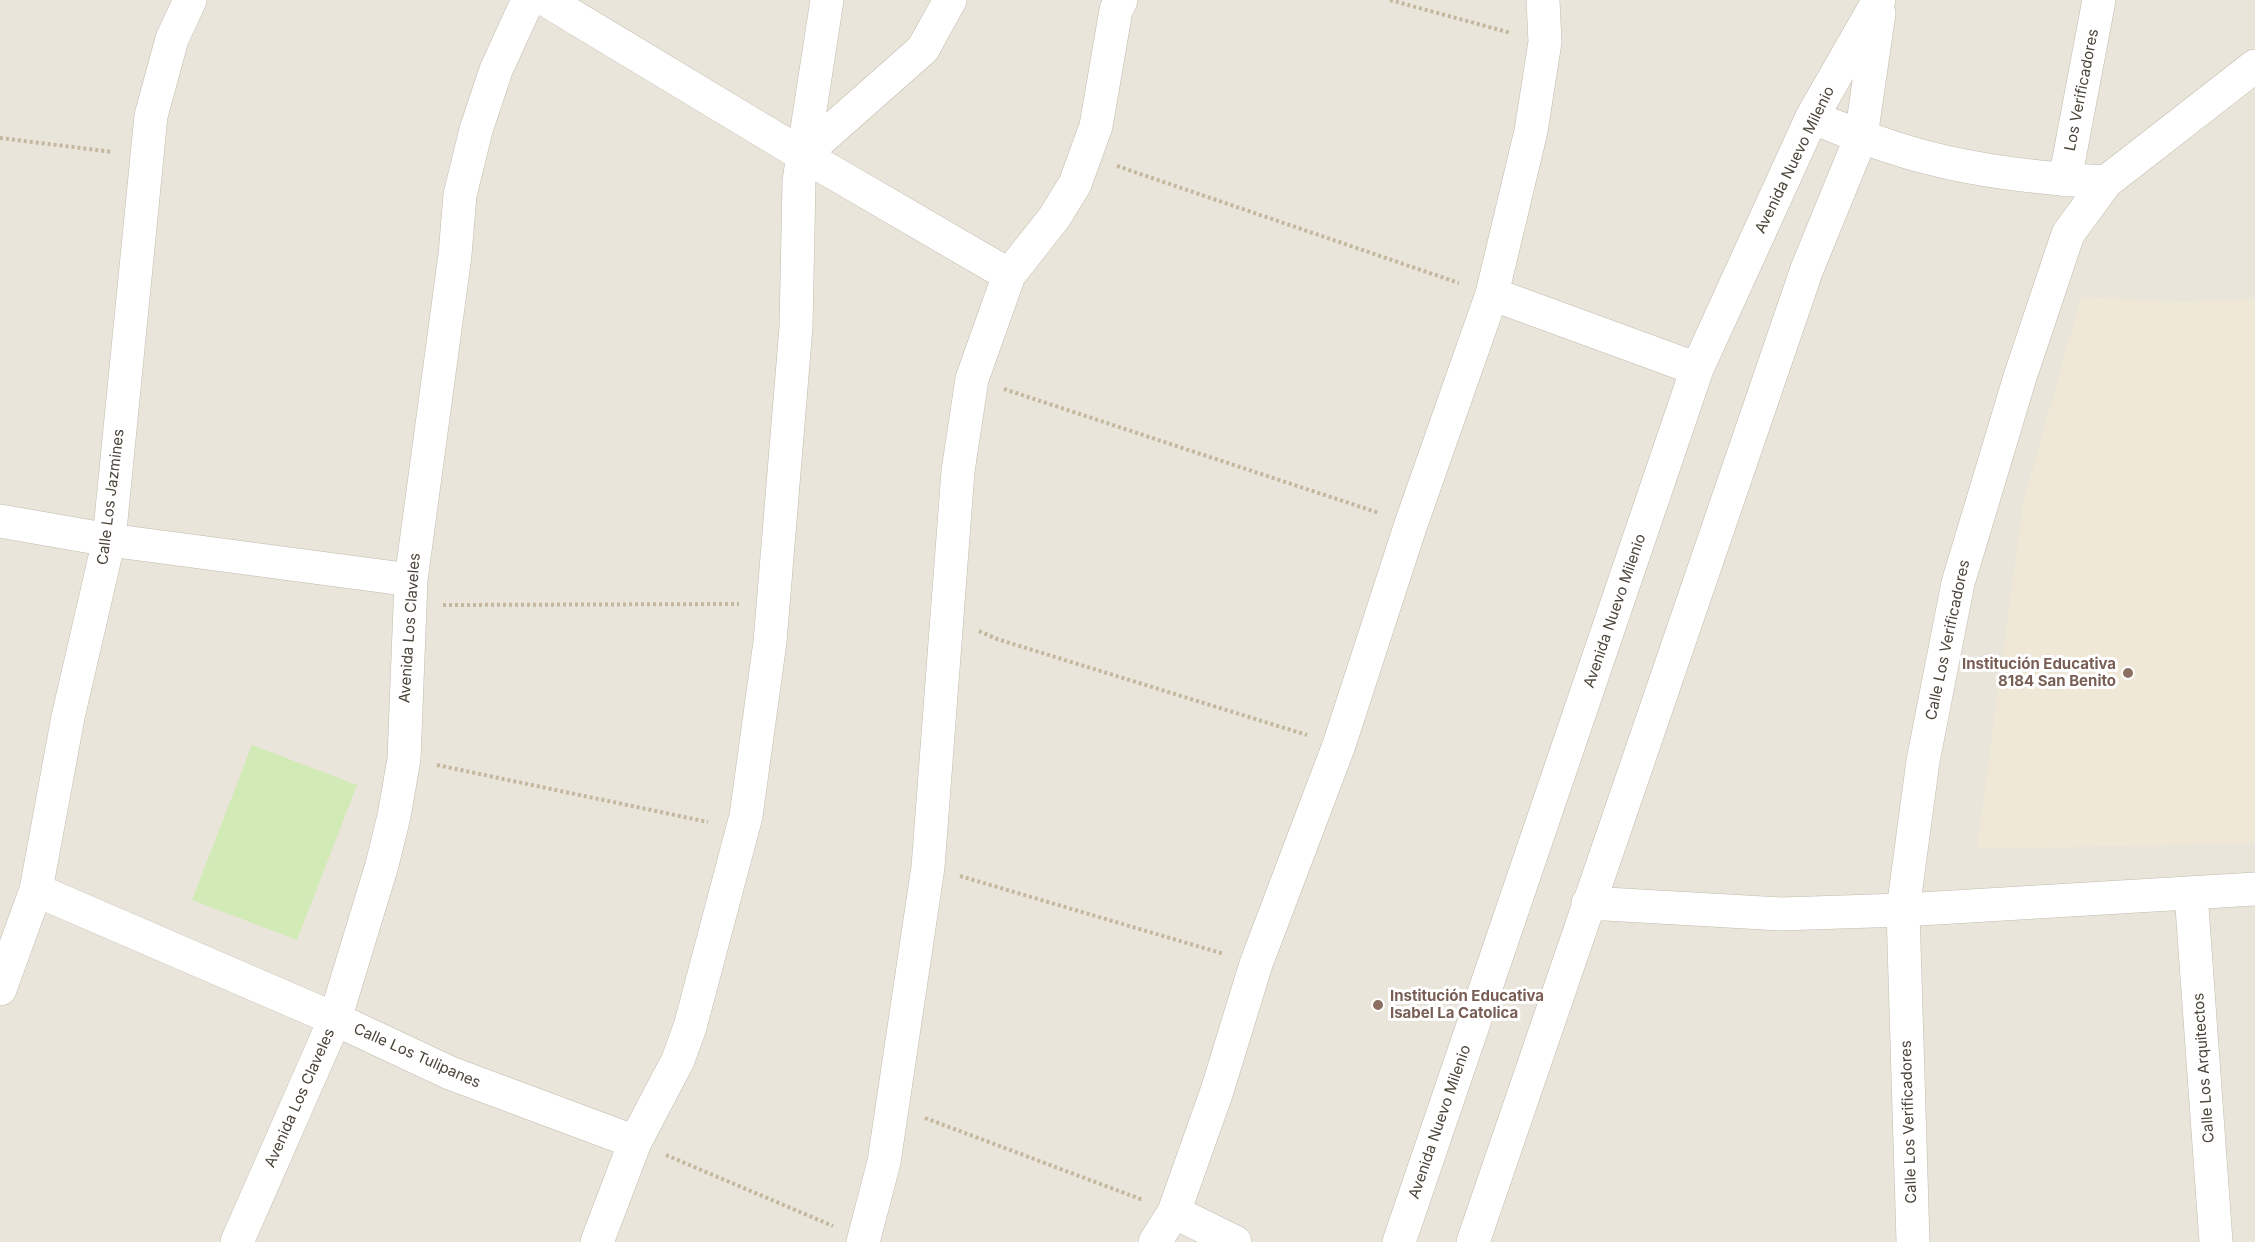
<!DOCTYPE html>
<html>
<head>
<meta charset="utf-8">
<style>
  body { margin:0 }
  canvas { display:block; background:#f6f3ec }
</style>
</head>
<body>
<canvas width="2255" height="1242"></canvas>
<script>
const ctx = document.querySelector('canvas').getContext('2d');
ctx.lineJoin = 'round';
function fill(path, color) { ctx.fillStyle = color; ctx.fill(path, 'evenodd'); }
function stroke(path, color, width, dash) { ctx.strokeStyle = color; ctx.lineWidth = width; ctx.lineCap = dash ? 'butt' : 'round'; ctx.setLineDash(dash || []); ctx.stroke(path); }
function label(font, color, halo, rows, align = 'center') {
  ctx.font = font + ' Inter,sans-serif'; ctx.lineWidth = 6; ctx.setLineDash([]); ctx.textBaseline = 'middle'; ctx.strokeStyle = halo; ctx.fillStyle = color; for (const [text, x, y, turn = 0] of rows) {
    ctx.save(); ctx.translate(x, y); ctx.rotate((+turn || 0) * Math.PI / 180); ctx.textAlign = isNaN(turn) ? turn : align; if (halo) ctx.strokeText(text, 0, 0); ctx.fillText(text, 0, 0); ctx.restore();
  }
}
fill(new Path2D(`
  M0,0H2255V1242H0Z`), '#eae5da');
fill(new Path2D(`
  M2081,297L2182,302L2255,299V843L1977,849L2023,504Z`), '#efe8d6');
fill(new Path2D(`
  M252,745L357,785L297,940L192,900Z`), '#d2eab5');
const street = new Path2D(`
  M546,0L803,155L1009,275
  M1812,117C1850,133 1889,148 1929,158C1987,173 2047,179 2106,182
  M803,155L923,49L950,0
  M2065,180L2099,0
  M1492,294L1697,369
  M0,521L109,540L411,580
  M36,890L335,1019L450,1073L635,1142
  M2191,893L2216,1242
  M1588,903L1781,914L1903,910L2255,889
  M0,989L36,890L68,717L109,540L151,116L172,39L190,0
  M1174,1212L1235,1242
  M237,1242L335,1019L382,865L394,816L404,759L411,580L455,255L460,195L476,130L496,70L528,0
  M597,1242L635,1142L678,1060L690,1027L746,816L770,642L796,327L799,181L827,0
  M863,1242L884,1162L928,867L958,471L972,379L1009,275L1054,218L1075,184L1096,126L1116,10L1121,0
  M1155,1242L1174,1212L1217,1091L1256,964L1339,745L1411,524L1492,294L1531,131L1545,42L1543,0
  M1399,1242L1697,369L1812,117L1879,0
  M1473,1242L1807,269L1861,137L1879,13
  M1913,1242L1903,910L1923,761L1958,583L2020,377L2068,234L2106,182L2255,66`);
stroke(street, '#c2bbae', 34);
stroke(new Path2D(`
  M1390,0L1511,33
  M0,138L113,152
  M1117,166L1459,283
  M1004,389L1379,513
  M443,605L739,604
  M979,631L997,639L1307,735
  M437,765L708,822
  M960,876L1224,954
  M925,1118L1143,1200
  M666,1155L833,1226`), '#c4b79f', 4, [3, 3]);
stroke(street, '#fff', 33);
for (const [x, y, r, color] of [
  [2128,673,6,"#8d6e63"],
  [1378,1005,6,"#8d6e63"]
]) { const dot = new Path2D(); dot.arc(x, y, r, 0, 2 * Math.PI); ctx.fillStyle = color; ctx.fill(dot); stroke(dot, '#fff', 2); }
label('15px', '#4b4439', '#fff', [
  ["Los Verificadores",2082,90,-79],
  ["Avenida Nuevo Milenio",1795,160,-64],
  ["Calle Los Jazmines",111,497,-83],
  ["Avenida Nuevo Milenio",1615,611,-71],
  ["Avenida Los Claveles",410,628,-86],
  ["Calle Los Verificadores",1948,640,-78],
  ["Calle Los Tulipanes",417,1056,24],
  ["Calle Los Arquitectos",2204,1068,-94],
  ["Avenida Los Claveles",300,1098,-66],
  ["Avenida Nuevo Milenio",1440,1122,-71],
  ["Calle Los Verificadores",1909,1122,-92]
]);
label('bold 15px', '#785e54', '#fff', [
  ["Institución Educativa",2116,664],
  ["8184 San Benito",2116,681],
  ["Institución Educativa",1390,996,"left"],
  ["Isabel La Catolica",1390,1013,"left"]
], 'right');
</script>
</body>
</html>
